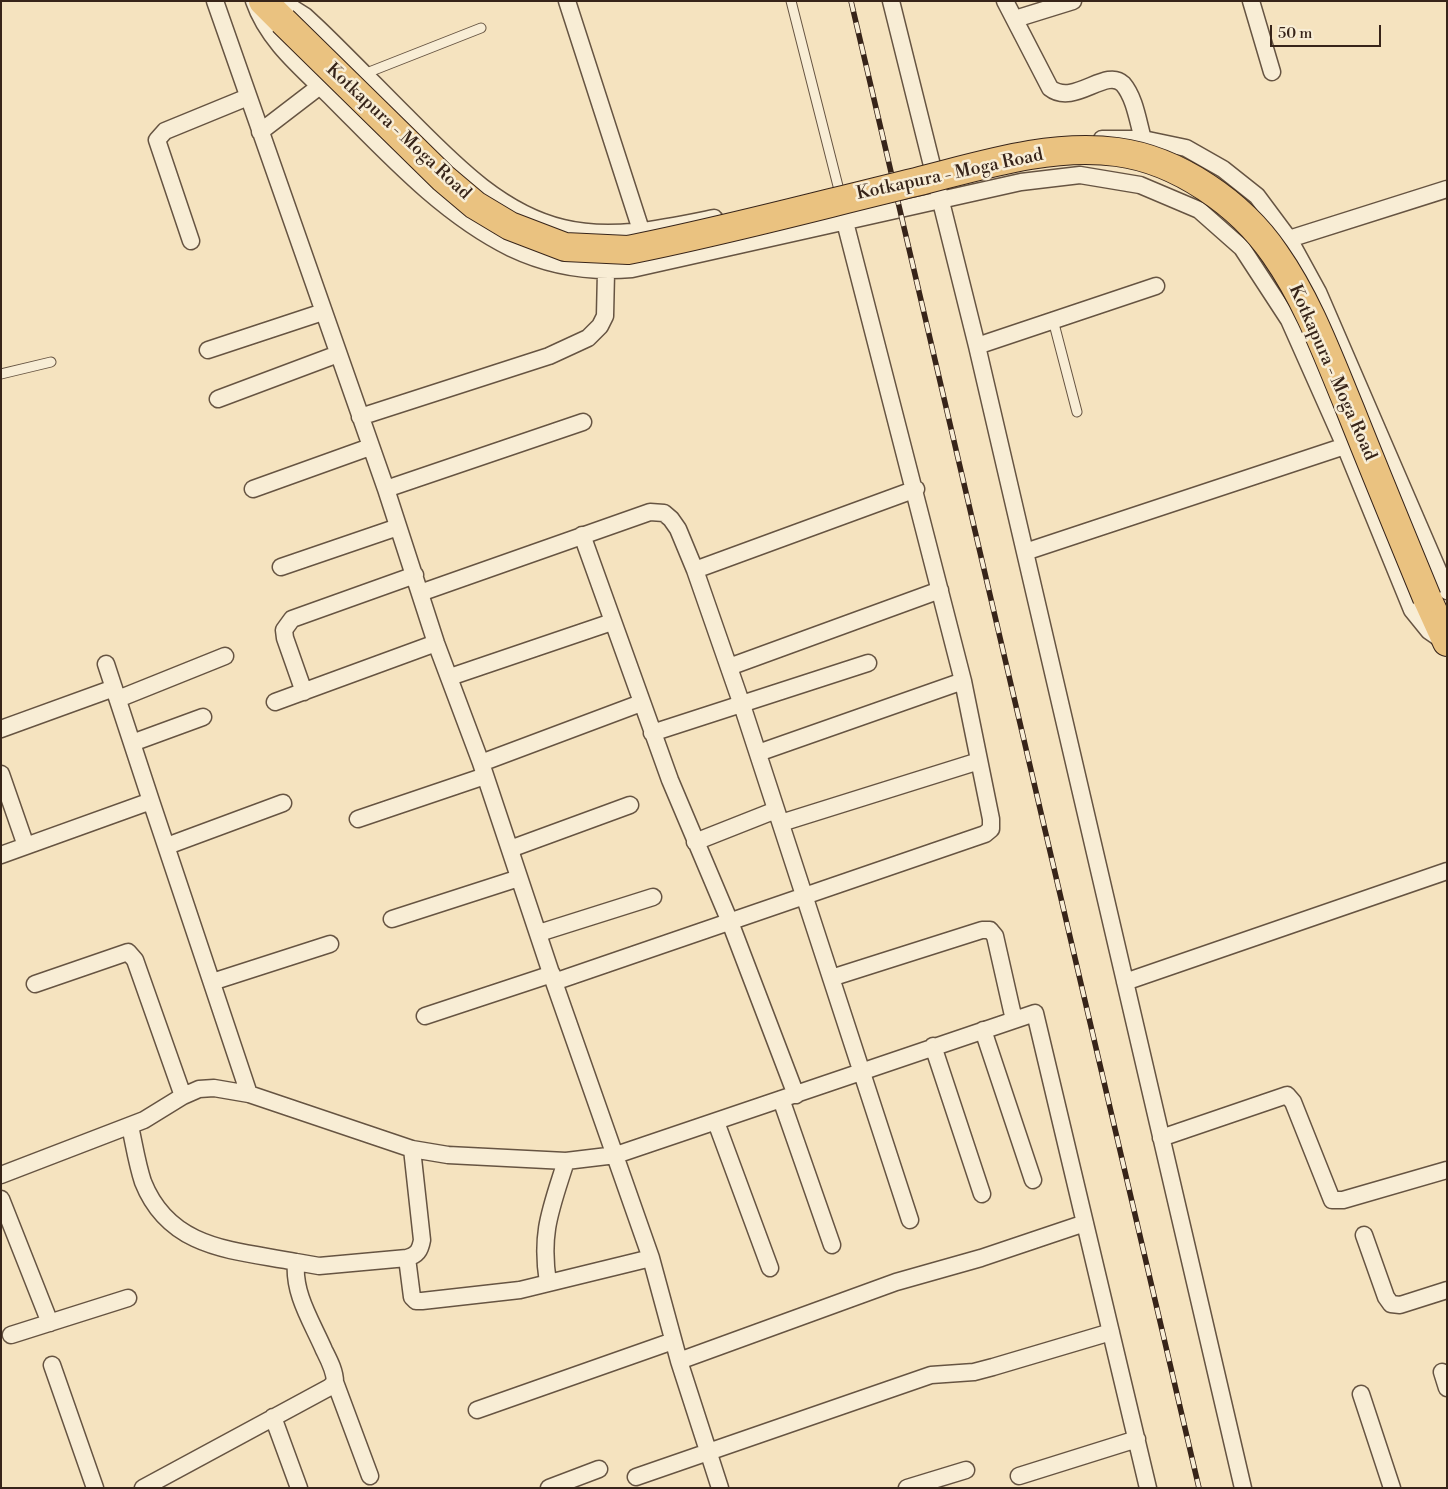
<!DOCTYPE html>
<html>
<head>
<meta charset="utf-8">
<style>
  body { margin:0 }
  #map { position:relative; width:1448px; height:1489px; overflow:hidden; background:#f5e3bf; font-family:"Libre Bodoni",serif }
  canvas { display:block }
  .frame { position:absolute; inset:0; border:2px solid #372419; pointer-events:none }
  .scale { position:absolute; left:1270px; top:25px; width:111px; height:22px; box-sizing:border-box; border:2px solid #372419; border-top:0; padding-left:6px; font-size:15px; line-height:18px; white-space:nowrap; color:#372419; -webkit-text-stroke:4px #f8edd5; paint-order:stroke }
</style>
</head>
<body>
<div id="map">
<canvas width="1448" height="1489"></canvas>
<div class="frame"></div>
<div class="scale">50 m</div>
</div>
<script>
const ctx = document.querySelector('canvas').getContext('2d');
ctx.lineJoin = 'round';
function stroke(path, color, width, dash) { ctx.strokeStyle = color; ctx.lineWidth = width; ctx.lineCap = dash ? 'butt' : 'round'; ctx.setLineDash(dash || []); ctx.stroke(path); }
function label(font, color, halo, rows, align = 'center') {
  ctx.font = font + ' "Libre Bodoni",serif'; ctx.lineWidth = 5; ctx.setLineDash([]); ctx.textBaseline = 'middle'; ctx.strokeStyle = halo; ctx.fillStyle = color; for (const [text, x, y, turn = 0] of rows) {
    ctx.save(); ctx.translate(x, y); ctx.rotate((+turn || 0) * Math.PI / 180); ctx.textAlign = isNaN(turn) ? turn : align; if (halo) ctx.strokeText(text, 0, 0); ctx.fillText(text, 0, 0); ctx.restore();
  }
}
const service = new Path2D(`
  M791,1L839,190
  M364,74L481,28
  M1053,320L1077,412
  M1,374L51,362`);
const minor = new Path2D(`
  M215,1L386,489L436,643L481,763L554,982L651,1258L679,1361L720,1488
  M254,1C268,42 304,70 334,100C387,153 442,214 511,248C549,266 589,273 632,269L1021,182L1080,175L1140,185L1199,210L1242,248L1289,320L1345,446L1412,610L1429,631L1442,640
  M281,1L305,16L319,29C348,57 376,86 405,115C450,160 499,213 563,228C612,240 665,228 714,218
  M567,1L641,230
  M891,1L977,346L1243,1488
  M1005,1L1050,88C1074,107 1106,67 1123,84C1135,98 1138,122 1143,139
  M1251,1L1272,72
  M1015,19L1073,1
  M260,132L320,86
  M1102,139H1143L1186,148L1223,169L1257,196L1289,239L1318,292L1447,591
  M1289,239L1447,189
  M191,241L157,140L165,131L248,97
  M977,346L1156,286
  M208,350L323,312
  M218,399L338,354
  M360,417L549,356L588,338L600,326L605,316L606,272
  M253,489L370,447
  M386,489L583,422
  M582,535L670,780L730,922L796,1095
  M1025,552L1345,446
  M281,567L398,527
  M695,570L916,489
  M420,593L650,512L664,513L671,519L678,529L695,570L742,705L910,1220
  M729,667L940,590
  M450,677L612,622
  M304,692L285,638L284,630L292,619L415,575
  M118,699L225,656
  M275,702L436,643
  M1,729L114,688
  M652,733L868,663
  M132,743L203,717
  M758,753L963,681
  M481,763L641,703
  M1,774L26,846
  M151,801L249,1094
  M358,819L485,776
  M781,823L979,761
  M695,842L776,810
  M167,846L283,803
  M510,849L630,805
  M1,855L151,801L106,664
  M392,919L519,878
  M539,933L653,897
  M831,978L982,930H990L995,936L1014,1020
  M212,982L330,944
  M554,982L985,834L991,829V819L963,681L845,222
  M1125,982L1447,871
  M35,984L128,952L135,960L183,1096
  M425,1016L552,974
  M983,1030L1033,1180
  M933,1046L982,1194
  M781,1099L832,1245
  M716,1122L770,1268
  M130,1126C134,1144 137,1164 143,1182C170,1250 234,1250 296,1262
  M1161,1138L1287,1095L1293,1102L1332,1200H1343L1447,1170
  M1,1175L144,1120L183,1096L199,1089L214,1088L249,1094L412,1149L448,1155L566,1161L616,1155L1035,1013L1148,1488
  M1,1199L50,1323
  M1364,1235L1386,1297L1391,1304L1400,1305L1447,1290
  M407,1258L412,1297L416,1301H422L520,1290L651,1258
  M548,1283C540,1232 551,1209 566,1161
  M11,1335L128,1298
  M679,1361L896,1282L981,1258L1085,1223
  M52,1365L95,1488
  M1442,1372L1447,1388
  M335,1382L370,1476
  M1361,1394L1392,1488
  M477,1410L673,1341
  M273,1417L299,1488
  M1019,1476L1137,1439
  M636,1477L931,1375L974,1372L993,1367L1111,1332
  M143,1488L330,1387L335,1382C335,1371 329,1360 324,1350C312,1322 293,1294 296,1262L319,1266L407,1258C417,1255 420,1251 422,1240L412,1149
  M549,1488L599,1469
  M907,1488L966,1470`);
const trunk = new Path2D(`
  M263,1L283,21
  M1427,598L1447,642`);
stroke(service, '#665442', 11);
stroke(minor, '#665442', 19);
stroke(trunk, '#372419', 30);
stroke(service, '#f8edd5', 9);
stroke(minor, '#f8edd5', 16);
stroke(trunk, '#eac280', 28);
const rail = new Path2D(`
  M851,1L1199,1488`);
stroke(rail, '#372419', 5.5);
stroke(rail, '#f8edd5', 4, [11]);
const trunkBridge = new Path2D(`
  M283,21L443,178L475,205L510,226L565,247L628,250C725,231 820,205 916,182C980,166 1050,143 1117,152C1178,160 1241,204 1275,254C1308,301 1328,356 1350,409C1375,472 1401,535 1427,598`);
stroke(trunkBridge, '#372419', 30, []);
stroke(trunkBridge, '#eac280', 28);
label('18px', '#372419', '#f8edd5', [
  ["Kotkapura - Moga Road",398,132,43],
  ["Kotkapura - Moga Road",950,175,-12],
  ["Kotkapura - Moga Road",1332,373,66]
]);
</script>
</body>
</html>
